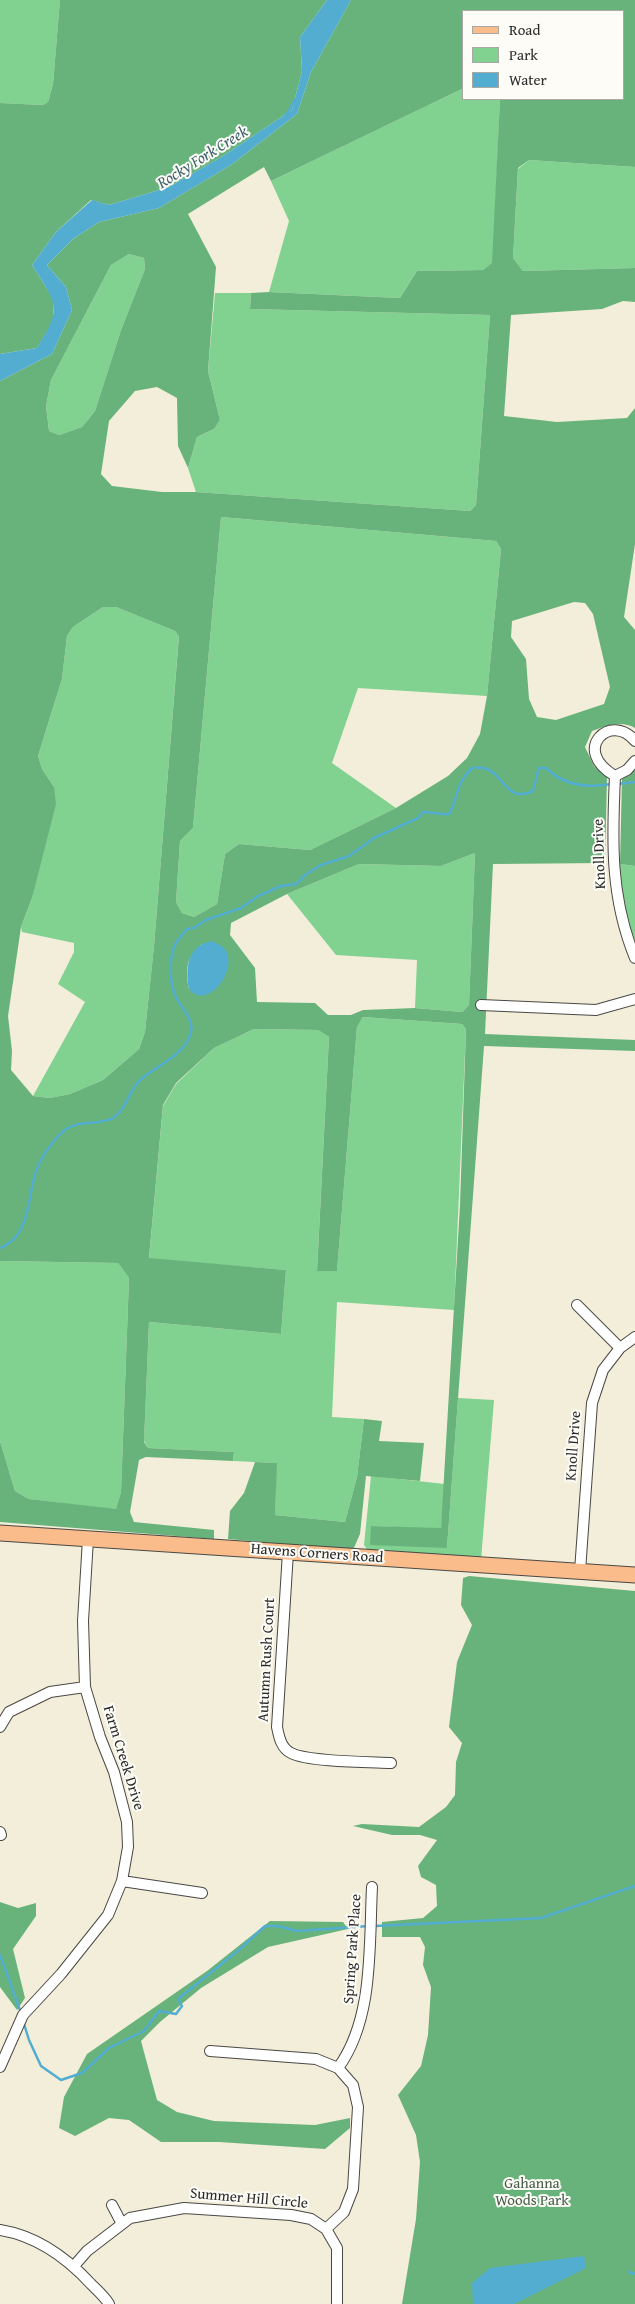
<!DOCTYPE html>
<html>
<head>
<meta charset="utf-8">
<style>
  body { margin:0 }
  #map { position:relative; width:635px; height:2304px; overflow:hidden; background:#f3eed9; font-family:"Gentium Book Plus",serif }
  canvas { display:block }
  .legend { position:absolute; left:462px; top:10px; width:162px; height:90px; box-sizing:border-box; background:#fdfcf7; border:1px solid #a9a8a5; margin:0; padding:6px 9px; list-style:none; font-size:15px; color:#2b2b2b }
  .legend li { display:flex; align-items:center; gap:10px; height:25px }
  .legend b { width:25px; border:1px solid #a9a8a5 }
</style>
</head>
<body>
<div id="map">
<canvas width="635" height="2304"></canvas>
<ul class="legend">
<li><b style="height:6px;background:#f9bc8a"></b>Road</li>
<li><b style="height:14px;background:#81d191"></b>Park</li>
<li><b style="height:14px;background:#52add0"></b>Water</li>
</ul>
</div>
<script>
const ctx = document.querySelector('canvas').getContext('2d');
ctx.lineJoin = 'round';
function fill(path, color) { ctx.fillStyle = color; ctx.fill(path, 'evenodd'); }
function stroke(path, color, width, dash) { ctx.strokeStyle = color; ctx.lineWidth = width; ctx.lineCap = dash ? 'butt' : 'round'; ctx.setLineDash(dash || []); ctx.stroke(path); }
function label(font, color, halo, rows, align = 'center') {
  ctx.font = font + ' "Gentium Book Plus",serif'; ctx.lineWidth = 4; ctx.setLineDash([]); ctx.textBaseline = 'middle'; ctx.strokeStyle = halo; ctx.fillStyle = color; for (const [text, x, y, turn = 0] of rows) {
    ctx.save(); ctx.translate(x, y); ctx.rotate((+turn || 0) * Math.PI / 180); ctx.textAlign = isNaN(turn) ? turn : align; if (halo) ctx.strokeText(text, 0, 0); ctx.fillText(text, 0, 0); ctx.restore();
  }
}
fill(new Path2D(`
  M0,0H60L53,84L48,102L43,105L0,103Z
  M464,88V99H500L493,263L483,270L417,271L400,298L269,292L289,221L271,181Z
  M529,160L635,167V268L523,271L513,258L518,169Z
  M129,254L144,258L145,269L121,330L95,411L82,427L59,435L49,431L46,406L51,380L111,265Z
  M215,293H251L250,309L490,315L476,505L470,511L196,492L188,468L197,437L214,429L220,420L208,371Z
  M221,517L496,541L501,549L487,696L358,688L332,763L396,808L310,850L239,844L225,854L217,904L194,917L182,913L176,902L180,841L193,828Z
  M103,607H116L175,631L179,635L154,946L145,1032L139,1049L103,1080L70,1094L50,1098L33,1096L85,1002L58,984L74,952V943L22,932L21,927L32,898L54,787L42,769L38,756L62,679L67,636L73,627Z
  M475,853L469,1005L462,1012L415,1008L417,960L336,955L287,894L359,864L441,866Z
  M620,864L635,866V946C626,919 620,893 620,864Z
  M363,1017L462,1024L466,1029L454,1310L337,1302L332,1417L364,1419L357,1477L345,1522L275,1515L276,1463L233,1461L234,1452L148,1448L144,1441L149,1322L281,1334L286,1270L149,1259L163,1106L176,1084L214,1048L254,1029L318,1030L329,1037L317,1270L337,1271L357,1027Z
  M0,1261L118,1263L129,1278L121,1492L116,1510L29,1499L15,1491L0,1441Z
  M458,1398L494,1400L481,1560L368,1551L364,1545L371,1476L445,1484L441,1529L371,1526L447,1548Z`), '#81d191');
fill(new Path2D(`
  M60,0H327L300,37L302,71L292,110L223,156L169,187L109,205L91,200L56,232L32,265L54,300L53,322L37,348L0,354V103L43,105L48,102L53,84Z
  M351,0H635V167L529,160L518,168L513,258L523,271L635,268V302L623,301L602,309L511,315L504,416L557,422L627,418L635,408V544L624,617L635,630V728C620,720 607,726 592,731L585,747L594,766L607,777L605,863L493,864L485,1034L635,1040V1051L484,1046L447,1548L370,1545L371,1526L441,1528L460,1205L466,1029L462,1024L363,1017L357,1027L337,1271H317L329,1037L318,1030L254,1029L214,1048L176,1083L163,1105L149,1258L286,1270L281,1334L149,1322L144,1442L148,1448L234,1452L233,1461L146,1457L139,1460L130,1512L134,1522L214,1530V1539L0,1522V1441L15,1491L29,1499L116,1509L121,1492L129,1278L118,1263L0,1261V381L52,354L72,310L66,287L47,265L73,239L99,222L159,208L231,165L297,114L311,72ZM464,11H624V99H500L492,263L483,270L417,271L400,298L269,292L251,293L250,309L490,315L476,505L470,511L196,492H162L112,486L101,474L109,421L135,391L157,387L177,398L178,446L188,468L197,437L214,429L220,420L208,371L216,267L188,214L264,167L271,181L464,88ZM129,254L144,258L145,269L121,330L95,411L82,427L59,435L49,431L46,406L51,380L111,265ZM221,517L496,541L501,549L487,696L480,734L467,758L448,776L396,808L310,850L239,844L225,854L217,904L194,917L182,913L176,902L180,841L193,828ZM574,602L585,603L593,614L610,687L604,704L556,720L537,717L529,699L526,659L511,637L512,621ZM103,607H116L175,631L179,636L154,946L145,1032L139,1049L103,1080L70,1094L50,1098L33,1096L11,1070L12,1051L8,1016L21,927L32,898L56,804L54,787L42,769L38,756L62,679L67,636L73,627ZM475,853L469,1005L462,1012L415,1008L363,1010L351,1015H328L315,1003L257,1002L255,968L230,935L231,923L287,894L359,864L441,866ZM202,944L189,989C185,970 186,957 202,944Z
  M635,768V866L620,864L622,779Z
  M364,1419L382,1421L379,1441L424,1443L420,1481L366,1476L360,1534L353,1550L228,1539L230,1511L244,1493L255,1462L277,1463L275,1515L345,1522L357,1477Z
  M469,1576L635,1591V2304H402L416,2219L420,2162L416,2135L398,2095L421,2066L428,2035L431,1987L423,1965L425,1947L420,1937H382V1922L423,1918L437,1906L436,1885L421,1877L418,1866L437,1840L420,1835H392L353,1826L362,1824L419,1827L446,1807L455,1795L456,1762L462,1743L449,1727L457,1662L472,1625L461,1605L463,1578Z
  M0,1902L18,1908L36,1903V1916L13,1949L25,1998L17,2010L0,1987Z
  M270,1921L343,1922L348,1929L268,1947L201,1988L160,2022L141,2041L157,2100L177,2112L214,2121L315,2125L350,2118V2128L325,2149L219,2142H161L129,2120L109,2118L75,2136L59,2128L64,2097L87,2054L207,1971Z`), '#68b37b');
fill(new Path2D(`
  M327,0H351L311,72L297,114L231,165L159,208L99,222L73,239L47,265L66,287L72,310L52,354L0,381V354L37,348C64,306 56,304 32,265L56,232L92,200L109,205L169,187L223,156L292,110L302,71L300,37Z
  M212,941C215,943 220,945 223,947C242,965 208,1013 189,989C185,969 187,945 212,941Z
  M584,2256L586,2268L514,2304H473L472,2283L490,2268Z`), '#52add0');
stroke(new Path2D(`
  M286,115L295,100
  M617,784L635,782
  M0,1248C33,1235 26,1194 38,1166C43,1154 55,1138 65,1130C79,1119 98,1126 113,1118C126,1110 129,1091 139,1081C155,1066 185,1056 191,1032C194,1019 182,1009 177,999C169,984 169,962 174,947C176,941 183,934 187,929L194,928L206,920L241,908L258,896L281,886L296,884L305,875L321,865L349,856L374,838L418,818L423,812C432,812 439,815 449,814C459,797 455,784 472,768C475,768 480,767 484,768C504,773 506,804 533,791L539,768H546C564,786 587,788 611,784
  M375,1926L541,1918L635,1886
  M0,1955L21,2013
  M24,2024L29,2040L41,2066L61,2080L82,2073L109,2048L144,2031L159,2011L176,2014L182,2006L178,1999L240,1949L265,1926H278L297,1931L369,1926
  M629,2272L635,2274`), '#52add0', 2.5);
const minor = new Path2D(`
  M615,776C612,840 610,897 635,958
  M615,776C570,750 611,711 635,741
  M615,776L627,770L635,761
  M481,1005L596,1010L635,999
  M577,1305L620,1348
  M288,1552L277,1727C279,1737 281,1748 291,1753C308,1762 369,1762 391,1763
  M580,1571L592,1403L603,1370L620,1348L635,1337
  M0,1727L9,1712L50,1692L85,1687
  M0,1832L1,1835
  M122,1881L202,1893
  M210,2051L316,2059L338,2068L353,2085L358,2107L353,2189L344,2212L326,2229
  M0,2067L23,2015L61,1974L108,1915L122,1881L128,1847L127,1822L114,1772L100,1737L85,1687L83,1621L88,1539
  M338,2068C374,2019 369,1946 372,1887
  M112,2205L122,2224
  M0,2230C37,2236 66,2257 91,2284C97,2290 105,2297 109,2304
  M74,2266L87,2251L130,2218L184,2208L291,2215L311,2219L326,2229L337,2248V2304`);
const primary = new Path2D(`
  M0,1533L635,1575`);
stroke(minor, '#494845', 12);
stroke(primary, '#494845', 17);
stroke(minor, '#fff', 10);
stroke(primary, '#f9bc8a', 15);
label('15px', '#2b2b2b', '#fdfcf7', [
  ["Knoll Drive",600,854,-92],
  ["Knoll Drive",574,1446,-86],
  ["Havens Corners Road",317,1554,4],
  ["Autumn Rush Court",267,1660,-87],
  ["Farm Creek Drive",123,1758,73],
  ["Spring Park Place",353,1949,-86],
  ["Summer Hill Circle",249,2199,5]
]);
label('15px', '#455d4a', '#fdfcf7', [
  ["Gahanna",532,2184],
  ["Woods Park",532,2201]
]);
label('italic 16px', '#3b5f6d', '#fdfcf7', [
  ["Rocky Fork Creek",203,158,-32]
]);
</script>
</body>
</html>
